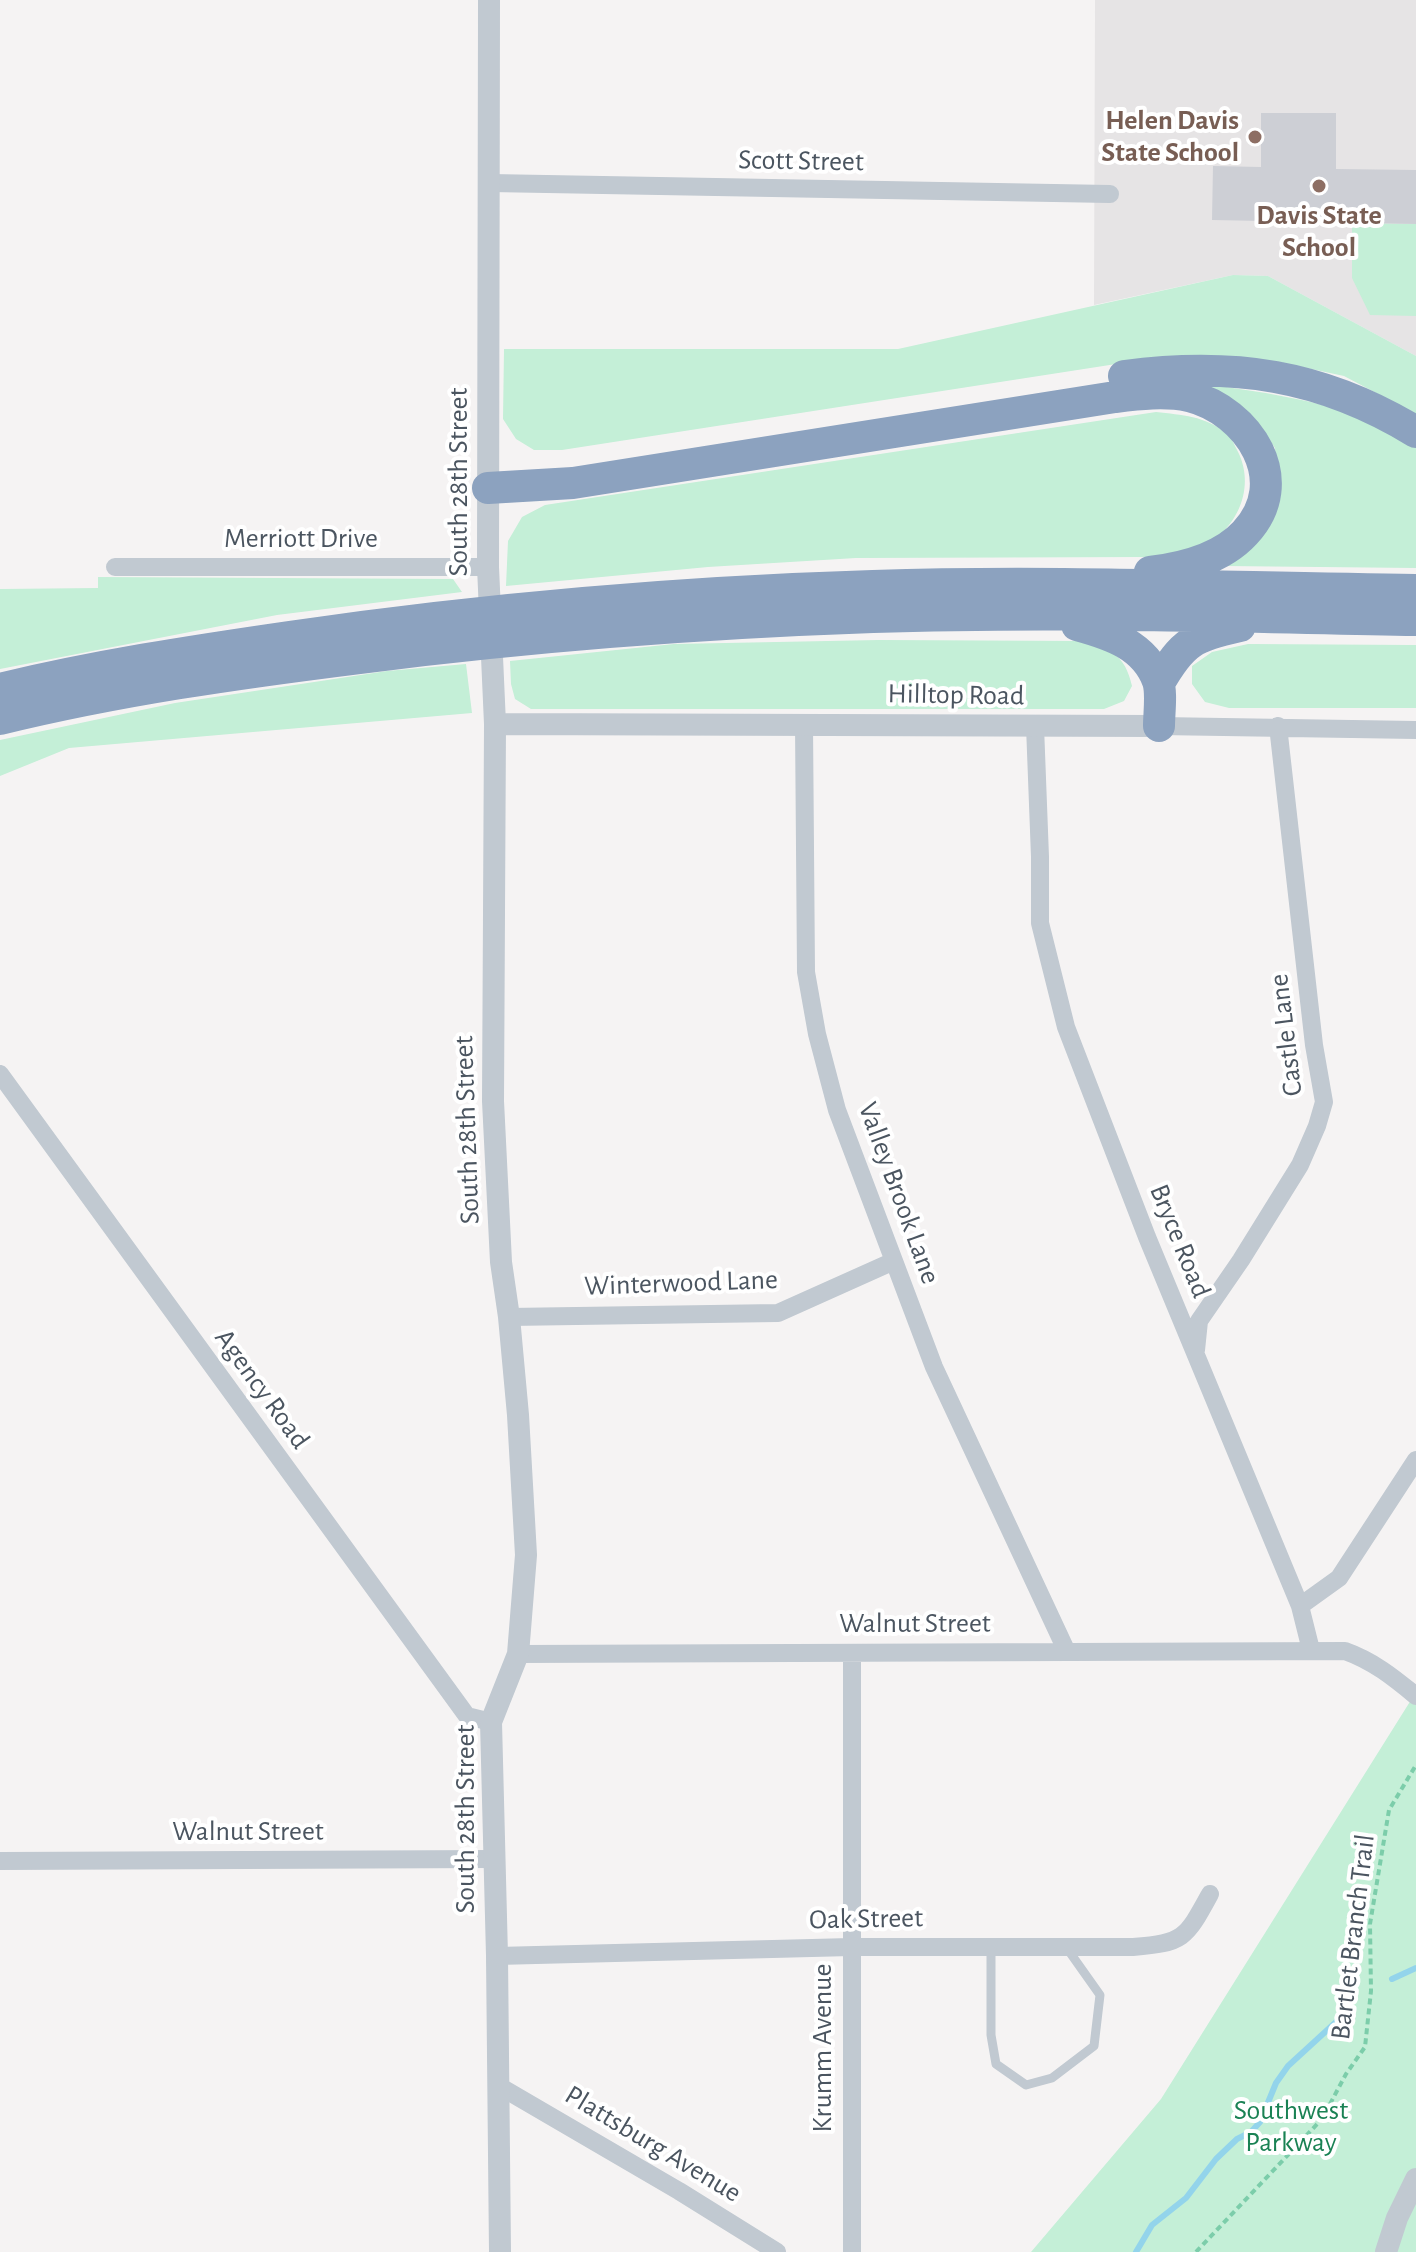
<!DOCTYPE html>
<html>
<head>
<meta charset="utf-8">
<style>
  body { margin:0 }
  canvas { display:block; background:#f5f3f3 }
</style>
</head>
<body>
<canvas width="1416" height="2252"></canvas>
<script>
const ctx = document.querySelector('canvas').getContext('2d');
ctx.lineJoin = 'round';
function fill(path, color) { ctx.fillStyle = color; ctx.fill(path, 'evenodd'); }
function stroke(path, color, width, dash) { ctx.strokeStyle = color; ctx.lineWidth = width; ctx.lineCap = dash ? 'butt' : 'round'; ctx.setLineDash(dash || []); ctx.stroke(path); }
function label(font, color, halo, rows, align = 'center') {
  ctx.font = font + ' "Alegreya Sans",sans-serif'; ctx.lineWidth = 8; ctx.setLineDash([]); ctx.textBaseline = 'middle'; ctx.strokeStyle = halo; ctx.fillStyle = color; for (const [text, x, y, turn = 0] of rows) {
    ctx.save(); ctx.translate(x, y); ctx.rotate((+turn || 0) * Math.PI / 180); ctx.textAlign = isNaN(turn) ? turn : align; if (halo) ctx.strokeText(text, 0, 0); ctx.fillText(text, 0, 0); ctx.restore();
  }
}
fill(new Path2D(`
  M1095,0H1416V356L1268,276L1233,275L1094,305Z`), '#e6e4e5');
fill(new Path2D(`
  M1352,223L1416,224V316L1370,315L1352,278Z
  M1233,275L1268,276L1416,356V414L1344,376L1274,361L1129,362L562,450H534L516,439L503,419L504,349H898Z
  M1196,383C1258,391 1321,400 1379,423C1392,429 1404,439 1416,447V568L1224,566L1277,487L1275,448L1255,419L1234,402Z
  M1156,412C1182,415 1205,416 1226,433C1231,436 1233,442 1236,448C1258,487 1237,531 1198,550C1185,556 1163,555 1149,557L856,558L708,567L506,586L508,541L522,517L545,505Z
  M98,577L453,579L462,592L277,615L0,669V589L98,588Z
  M879,640L1081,641C1110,649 1125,654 1132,686L1124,701L1104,709H531L515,699L511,684L510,661L674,644Z
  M1248,644L1416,645V708H1229L1205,702L1192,684V666L1212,652Z
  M466,664L472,713L69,748L0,776V740L175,703L387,671Z
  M1416,1692V2252H1031L1161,2099Z`), '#c4efd7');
stroke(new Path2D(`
  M1392,1979L1416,1968
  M1136,2252L1152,2225L1186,2198L1216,2159L1237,2139L1251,2132L1260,2122L1276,2083L1288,2066L1348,2011`), '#93d4eb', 6);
fill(new Path2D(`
  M1261,113H1336V169L1416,170V224L1212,220L1213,166L1261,167Z`), '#cdcfd5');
stroke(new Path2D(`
  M1196,2252L1322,2119L1346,2074L1365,2047L1371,1991L1370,1924L1389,1810L1416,1765`), '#7ccdaa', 4, [6, 4]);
stroke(new Path2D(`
  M991,1946V2035L996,2064L1026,2085L1052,2078L1094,2046L1100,1995L1066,1947`), '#c1c9d1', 9);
stroke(new Path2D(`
  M490,183L1110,194
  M115,567H488
  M804,724L806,972L817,1034L837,1110L934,1367L1067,1652
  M1035,726L1040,857V923L1066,1027L1147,1237L1300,1606L1311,1650
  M1159,726L1416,730
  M0,1074L467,1716L491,1722
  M509,1317L778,1313L894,1261
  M1196,1350L1199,1321L1241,1260L1300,1165L1317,1126L1324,1102L1314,1045L1278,726
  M1300,1606L1339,1578L1416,1460
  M852,1653V2252
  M518,1654L1345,1651C1373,1661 1393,1677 1416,1696
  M0,1861L495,1859
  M497,1956L851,1947H1133C1184,1943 1186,1938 1210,1894
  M499,2086L679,2191L777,2252`), '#c1c9d1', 18);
stroke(new Path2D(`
  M489,0L488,567L495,724L493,1101L501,1262L509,1317L518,1415L526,1555L518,1654L491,1722L497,1956L500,2252
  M495,724L1159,726
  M1386,2252L1397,2218L1416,2179`), '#c1c9d1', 22);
stroke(new Path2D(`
  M1124,376C1233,362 1321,374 1416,432
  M488,488L573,483L1115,397C1139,394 1165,391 1189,396C1249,411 1294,481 1245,533C1221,559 1184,568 1150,572
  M1077,625C1110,634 1145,645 1158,681C1162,693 1159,713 1159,726
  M1159,683C1183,641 1193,637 1240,626
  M0,689C95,666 192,651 289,637C482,609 677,592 873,586C1054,580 1235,588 1416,590
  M0,719C118,690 239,673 359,658C530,636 701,623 873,617C1054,611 1235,617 1416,620`), '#8ca2bf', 32);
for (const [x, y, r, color] of [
  [1255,137,8,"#8d6e63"],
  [1319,186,8,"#8d6e63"]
]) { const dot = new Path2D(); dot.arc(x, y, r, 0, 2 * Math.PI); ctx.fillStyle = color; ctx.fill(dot); stroke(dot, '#fff', 3); }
label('bold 28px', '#785e54', '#fff', [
  ["Helen Davis",1239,121],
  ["State School",1239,153],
  ["Davis State",1319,216,"center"],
  ["School",1319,248,"center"]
], 'right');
label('28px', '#4b5560', '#fff', [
  ["Scott Street",801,161,1],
  ["South 28th Street",459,482,-90],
  ["Merriott Drive",301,539],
  ["Hilltop Road",956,695,1],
  ["Castle Lane",1286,1035,-97],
  ["South 28th Street",467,1130,-92],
  ["Valley Brook Lane",899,1193,70],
  ["Bryce Road",1180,1241,68],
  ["Winterwood Lane",681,1283,-2],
  ["Agency Road",262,1389,54],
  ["Walnut Street",915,1624],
  ["South 28th Street",466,1819,-90],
  ["Walnut Street",248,1832],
  ["Oak Street",866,1919,-1],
  ["Bartlet Branch Trail",1353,1937,-83],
  ["Krumm Avenue",823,2048,-90],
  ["Plattsburg Avenue",653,2144,31]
]);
label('28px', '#1a8254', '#fff', [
  ["Southwest",1291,2111],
  ["Parkway",1291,2143]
]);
</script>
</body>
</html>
